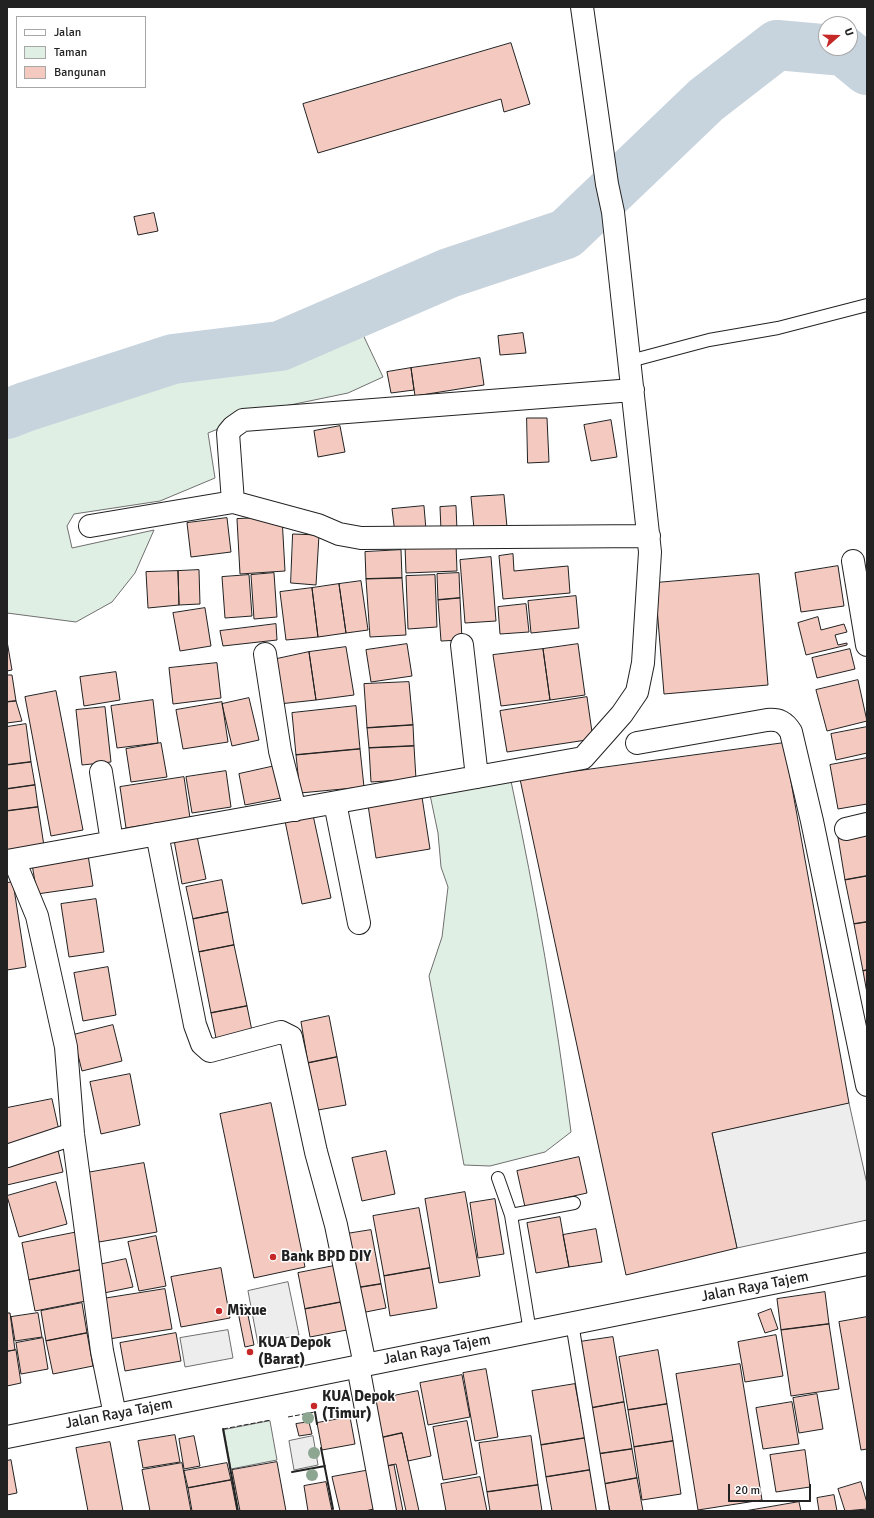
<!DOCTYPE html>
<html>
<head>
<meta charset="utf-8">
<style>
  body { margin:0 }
  #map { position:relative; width:874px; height:1518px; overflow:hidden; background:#fff; font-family:Signika,sans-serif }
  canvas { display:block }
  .frame { position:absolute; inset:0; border:8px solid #222; pointer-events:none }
  .legend { position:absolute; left:16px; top:16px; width:130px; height:72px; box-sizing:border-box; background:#fff; border:1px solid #a7a7a7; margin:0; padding:5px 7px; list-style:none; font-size:12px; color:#222 }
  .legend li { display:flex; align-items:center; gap:8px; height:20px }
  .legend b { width:20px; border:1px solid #a7a7a7 }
  .north { position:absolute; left:818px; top:16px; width:40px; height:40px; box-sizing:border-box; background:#fff; border:1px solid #a7a7a7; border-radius:50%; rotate:70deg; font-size:11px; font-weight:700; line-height:16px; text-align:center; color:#222 }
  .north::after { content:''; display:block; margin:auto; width:14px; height:18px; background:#c62828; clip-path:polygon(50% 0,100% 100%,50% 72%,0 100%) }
  .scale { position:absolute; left:728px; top:1484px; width:83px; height:18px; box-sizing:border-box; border:2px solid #222; border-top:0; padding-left:5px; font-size:12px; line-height:14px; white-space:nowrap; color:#222; -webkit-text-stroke:3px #fff; paint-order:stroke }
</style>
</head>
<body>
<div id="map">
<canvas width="874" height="1518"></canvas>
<div class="frame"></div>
<ul class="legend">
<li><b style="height:5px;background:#fff"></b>Jalan</li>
<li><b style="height:11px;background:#e0efe3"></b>Taman</li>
<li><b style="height:11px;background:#f3c9c0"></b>Bangunan</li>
</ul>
<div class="north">U</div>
<div class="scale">20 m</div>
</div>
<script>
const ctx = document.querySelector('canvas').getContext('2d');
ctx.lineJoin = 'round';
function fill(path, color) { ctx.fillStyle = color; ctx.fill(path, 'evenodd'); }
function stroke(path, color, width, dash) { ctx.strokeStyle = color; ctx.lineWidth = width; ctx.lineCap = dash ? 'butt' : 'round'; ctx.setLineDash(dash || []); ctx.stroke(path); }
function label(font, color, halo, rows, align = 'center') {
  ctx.font = font + ' Signika,sans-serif'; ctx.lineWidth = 3; ctx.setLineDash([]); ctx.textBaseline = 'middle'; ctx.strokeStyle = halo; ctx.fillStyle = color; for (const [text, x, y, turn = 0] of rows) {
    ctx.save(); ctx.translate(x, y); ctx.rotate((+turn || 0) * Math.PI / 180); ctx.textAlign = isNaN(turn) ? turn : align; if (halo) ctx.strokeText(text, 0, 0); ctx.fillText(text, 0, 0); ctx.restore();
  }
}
const green = new Path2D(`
  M357,322L383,377L348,393L266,410L208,433L215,478L160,501L74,514L67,526L72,548L154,530L135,573L112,602L76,622L7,613V428L94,395L164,372L270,364L312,350Z
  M511,781C536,898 556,1014 571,1132L545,1152L490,1166L464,1165L429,976L442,937L448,887L441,867L438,833L429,790Z
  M270,1421L277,1460L231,1469L224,1430Z`);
fill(green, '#e0efe3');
stroke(green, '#6f6f6f', 1);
const parking = new Path2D(`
  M849,1103L867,1184V1220L737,1248L712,1133Z
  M288,1282L299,1335L258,1344L248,1291Z
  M228,1330L233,1358L185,1367L180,1338Z
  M313,1436L318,1465L294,1470L289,1441Z`);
fill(parking, '#ededed');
stroke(parking, '#6f6f6f', 1);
stroke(new Path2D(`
  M7,414L25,407L173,359L280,346L449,273L566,234L706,100L777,45L844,51L867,70`), '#c7d3dd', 50);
const building = new Path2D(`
  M511,43L530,104L504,112L501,99L318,153L303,104Z
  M154,213L158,231L138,235L134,217Z
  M523,333L526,353L500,355L498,336Z
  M480,358L484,385L415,396L411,368Z
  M411,368L414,390L391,393L387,372Z
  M527,418H547L549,462L528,463Z
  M611,420L617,457L591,461L584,425Z
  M340,426L345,452L318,457L314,431Z
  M504,495L507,527L474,529L471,497Z
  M424,506L426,530L395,533L392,509Z
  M456,506L457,530H441L440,507Z
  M282,517L285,571L240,574L237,519Z
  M227,518L231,552L191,557L187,523Z
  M293,534L319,535L316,585L291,583Z
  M456,544L457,571L406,573L405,546Z
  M401,550L402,578L366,579L365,552Z
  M513,554L514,571L568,566L570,593L503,599L499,556Z
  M491,557L496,621L465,623L460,560Z
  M838,566L844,606L801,612L795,573Z
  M199,570L200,604L179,605L178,571Z
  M178,571L179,605L148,608L146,572Z
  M274,573L277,617L254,619L251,575Z
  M459,573L460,598L438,600L437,574Z
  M759,574L768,685L664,694L655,583Z
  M249,575L252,616L225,618L222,577Z
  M435,575L437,627L408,629L406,576Z
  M402,578L406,635L370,637L366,579Z
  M361,581L368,630L346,633L339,584Z
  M339,584L346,633L318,637L312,588Z
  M312,588L318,637L286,640L280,592Z
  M576,596L579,628L531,633L528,601Z
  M460,598L462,640L441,641L438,600Z
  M526,604L529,632L500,634L498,607Z
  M205,608L211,646L180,651L173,613Z
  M818,617L821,630L844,624L847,632L835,635L838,645L847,643V645L806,655L798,623Z
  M276,624L277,640L223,646L220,631Z
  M7,641L12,670L7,671Z
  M407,644L412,676L371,682L366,650Z
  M578,644L585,695L550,700L543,649Z
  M346,647L354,695L316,700L309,652Z
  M543,649L550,700L501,706L493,655Z
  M850,649L855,669L817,678L812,658Z
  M309,652L316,700L279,704L272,660Z
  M217,663L221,698L173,704L169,668Z
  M116,672L120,700L84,706L80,677Z
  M7,675H12L16,701L7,702Z
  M858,680L867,721L827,731L816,690Z
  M409,682L413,725L367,728L364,684Z
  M56,691L83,830L51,836L25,697Z
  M587,697L593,739L507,752L500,711Z
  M249,698L259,740L232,746L222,704Z
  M153,700L158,743L117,748L111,706Z
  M16,701L22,721L7,723V702Z
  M222,702L228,742L183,749L176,710Z
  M356,706L360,749L296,755L292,713Z
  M105,707L111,762L82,765L76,710Z
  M26,724L31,762L7,765V727Z
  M413,725L414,746L369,748L367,728Z
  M867,727V753L836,760L831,734Z
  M161,743L167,777L131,782L126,749Z
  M784,743L849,1103L712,1133L737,1248L626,1275L520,779Z
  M414,746L416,779L371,782L369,748Z
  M360,749L364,787L300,793L296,755Z
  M867,758V804L838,809L830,765Z
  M31,762L35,785L7,789V765Z
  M275,766L281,798L245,805L239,774Z
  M226,771L231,807L192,813L186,777Z
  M184,777L190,818L126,828L120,787Z
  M35,785L38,807L7,811V789Z
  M422,797L430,849L376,858L368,805Z
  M38,807L44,846L7,852V811Z
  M313,815L331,898L302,904L285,821Z
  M867,831V876L845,880L838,837Z
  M197,836L206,879L182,884L174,840Z
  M88,855L93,886L37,894L32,864Z
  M867,876V922L854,924L845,880Z
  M222,880L228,912L193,919L186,887Z
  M13,882L26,967L7,970V883Z
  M96,899L104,952L69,957L61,904Z
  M228,912L234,945L199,952L193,919Z
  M867,922V970L863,971L854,924Z
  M234,945L247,1006L211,1013L199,952Z
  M108,967L116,1015L83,1021L74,973Z
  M867,970V993L863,971Z
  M247,1006L252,1031L216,1038L211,1013Z
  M329,1016L337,1057L308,1063L301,1022Z
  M113,1025L122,1061L82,1071L73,1035Z
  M337,1057L346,1105L318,1110L308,1063Z
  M130,1074L140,1125L101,1134L90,1082Z
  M52,1099L60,1135L7,1146V1108Z
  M271,1103L305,1267L254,1278L220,1114Z
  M58,1150L63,1172L7,1185V1161Z
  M386,1151L395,1194L362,1201L352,1158Z
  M579,1157L587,1193L525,1207L517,1171Z
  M144,1163L157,1232L99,1242L86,1173Z
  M56,1182L67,1224L19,1237L7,1196Z
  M465,1192L480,1276L439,1283L425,1199Z
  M495,1199L504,1254L478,1258L470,1203Z
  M419,1208L430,1268L384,1276L373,1216Z
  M560,1217L569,1267L536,1273L527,1223Z
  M596,1229L602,1262L569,1267L563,1235Z
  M371,1230L381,1284L356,1288L346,1234Z
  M78,1232L85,1269L29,1280L22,1243Z
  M156,1236L166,1286L139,1291L128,1242Z
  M126,1259L133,1287L104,1293L98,1265Z
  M339,1265L347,1301L305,1309L298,1273Z
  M221,1268L230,1318L181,1327L171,1277Z
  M430,1268L437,1308L390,1316L384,1276Z
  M85,1269L91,1300L35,1311L29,1280Z
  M381,1284L386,1308L361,1313L356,1288Z
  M165,1289L172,1329L109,1339L102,1299Z
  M825,1292L829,1324L781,1330L777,1299Z
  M347,1301L352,1329L310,1337L305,1309Z
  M82,1303L87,1333L46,1341L41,1311Z
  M246,1305L254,1345L245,1347L237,1307Z
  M771,1309L778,1329L765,1333L758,1314Z
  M7,1313H10L15,1350L7,1351Z
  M38,1313L42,1337L15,1341L11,1317Z
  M867,1317V1449L861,1450L839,1322Z
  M829,1324L839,1389L791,1396L781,1330Z
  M87,1333L93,1366L53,1374L46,1341Z
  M176,1333L181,1361L125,1371L120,1343Z
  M776,1335L783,1376L745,1382L738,1342Z
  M613,1337L624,1402L591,1408L579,1342Z
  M43,1338L48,1369L21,1374L16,1343Z
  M16,1350L21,1383L7,1386V1352Z
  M658,1350L667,1404L628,1410L619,1357Z
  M740,1364L762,1500L698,1510L676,1374Z
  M486,1369L498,1437L475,1441L463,1373Z
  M462,1375L470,1417L428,1425L420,1383Z
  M575,1384L585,1438L541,1445L532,1391Z
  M418,1391L431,1456L408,1461L402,1433L380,1438L373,1400Z
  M817,1394L823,1429L799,1433L793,1398Z
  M624,1402L632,1449L598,1454L591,1408Z
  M792,1402L799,1444L763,1449L756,1408Z
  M667,1404L673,1441L634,1447L628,1410Z
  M350,1417L355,1444L322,1450L317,1423Z
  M467,1421L477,1474L443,1480L433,1427Z
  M309,1422L312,1434L299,1436L296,1424Z
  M402,1433L419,1511H406L396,1464L386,1466L380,1438Z
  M175,1435L180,1462L143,1468L138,1441Z
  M194,1436L200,1466L184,1469L179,1439Z
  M531,1436L538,1485L487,1492L479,1443Z
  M585,1438L590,1470L546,1477L541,1445Z
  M673,1441L681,1494L642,1500L634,1447Z
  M110,1442L123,1511H88L76,1448Z
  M632,1449L637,1478L604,1484L598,1454Z
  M805,1450L810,1487L776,1492L770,1455Z
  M11,1460L17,1493L7,1495V1461Z
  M277,1462L286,1511H240L232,1470Z
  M182,1463L191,1511H150L142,1470Z
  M227,1463L231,1480L188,1488L184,1471Z
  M394,1465L403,1511H394L384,1467Z
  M370,1470L378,1508L365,1511H340L332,1477Z
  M590,1470L597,1511H552L546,1477Z
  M480,1477L487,1511H446L441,1484Z
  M637,1478L643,1511H610L604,1484Z
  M231,1480L237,1511H192L188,1488Z
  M326,1482L332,1511H308L304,1486Z
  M861,1482L867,1503V1509L845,1511L838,1489Z
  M538,1485L542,1511H490L487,1492Z
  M834,1495L837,1511H819L817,1498Z
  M799,1502L801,1511H745Z`);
fill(building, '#f3c9c0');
stroke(building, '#222', 1);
const service = new Path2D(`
  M630,361L709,340L778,328L867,305
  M498,1178L511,1215L530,1332
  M511,1215L574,1203
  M572,1323L603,1511`);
const minor = new Path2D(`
  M233,502L228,433L233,427L243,420L633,390
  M90,526L233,502L318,525L339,534L361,538L649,536
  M853,561L867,645
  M462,645L477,777
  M265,654L280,751L295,810
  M637,743L767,720C779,719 785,722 791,732L812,821L867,1085
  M101,772L112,842
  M335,803L359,923
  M846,829L867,824
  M157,834L195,1025L202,1044L210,1051L281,1032L291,1037L316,1152L336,1225L365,1365
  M14,860L37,916L66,1047L73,1134L102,1351L115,1415
  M7,861L583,758L622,714L637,692L643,663L650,552L613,212L607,184L582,7
  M7,1156L73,1134
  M358,1366L385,1511`);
const secondary = new Path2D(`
  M7,1437L867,1264`);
stroke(service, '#222', 14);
stroke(minor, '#222', 24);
stroke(secondary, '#222', 24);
stroke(service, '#fff', 12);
stroke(minor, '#fff', 22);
stroke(secondary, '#fff', 22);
stroke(new Path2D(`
  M288,1417L315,1412
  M223,1429L271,1420`), '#222', 1, [5, 2]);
stroke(new Path2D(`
  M315,1412L317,1424
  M223,1429L238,1511
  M321,1448L333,1509
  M292,1472L325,1466`), '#222', 2);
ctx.fillStyle = '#8da692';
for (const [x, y] of [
  [308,1418],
  [314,1453],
  [312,1475]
]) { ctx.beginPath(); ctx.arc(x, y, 6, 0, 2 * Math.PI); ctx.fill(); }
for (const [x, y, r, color] of [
  [273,1257,4,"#c62828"],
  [219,1311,4,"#c62828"],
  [250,1352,4,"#c62828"],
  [314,1406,4,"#c62828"]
]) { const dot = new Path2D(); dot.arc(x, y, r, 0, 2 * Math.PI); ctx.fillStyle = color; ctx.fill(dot); stroke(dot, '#fff', 1.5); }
label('bold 15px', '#222', '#fff', [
  ["Bank BPD DIY",281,1257],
  ["Mixue",227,1311],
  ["KUA Depok",258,1343],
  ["(Barat)",258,1360],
  ["KUA Depok",322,1397],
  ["(Timur)",322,1414]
], 'left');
label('15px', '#222', '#fff', [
  ["Jalan Raya Tajem",755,1287,-11],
  ["Jalan Raya Tajem",437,1350,-11],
  ["Jalan Raya Tajem",119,1414,-11]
]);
</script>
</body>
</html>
